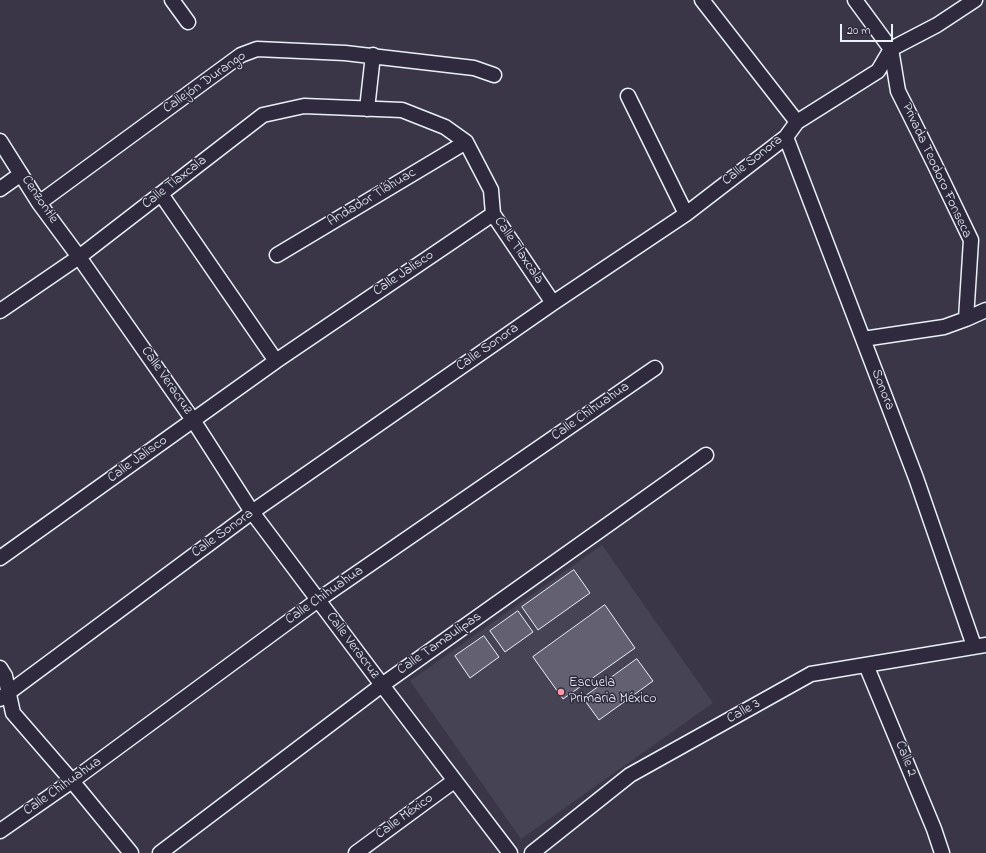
<!DOCTYPE html>
<html>
<head>
<meta charset="utf-8">
<style>
  body { margin:0 }
  #map { position:relative; width:986px; height:853px; overflow:hidden; background:#3a3648; font-family:"Indie Flower",sans-serif }
  canvas { display:block }
  .scale { position:absolute; left:840px; top:24px; width:53px; height:18px; box-sizing:border-box; border:2px solid #e8f1f8; border-top:0; padding-left:5px; font-size:12px; line-height:14px; white-space:nowrap; color:#e8f1f8; -webkit-text-stroke:3px #2f2a3d; paint-order:stroke }
</style>
</head>
<body>
<div id="map">
<canvas width="986" height="853"></canvas>
<div class="scale">20 m</div>
</div>
<script>
const ctx = document.querySelector('canvas').getContext('2d');
ctx.lineJoin = 'round';
function fill(path, color) { ctx.fillStyle = color; ctx.fill(path, 'evenodd'); }
function stroke(path, color, width, dash) { ctx.strokeStyle = color; ctx.lineWidth = width; ctx.lineCap = dash ? 'butt' : 'round'; ctx.setLineDash(dash || []); ctx.stroke(path); }
function label(font, color, halo, rows, align = 'center') {
  ctx.font = font + ' "Indie Flower",sans-serif'; ctx.lineWidth = 3; ctx.setLineDash([]); ctx.textBaseline = 'middle'; ctx.strokeStyle = halo; ctx.fillStyle = color; for (const [text, x, y, turn = 0] of rows) {
    ctx.save(); ctx.translate(x, y); ctx.rotate((+turn || 0) * Math.PI / 180); ctx.textAlign = isNaN(turn) ? turn : align; if (halo) ctx.strokeText(text, 0, 0); ctx.fillText(text, 0, 0); ctx.restore();
  }
}
fill(new Path2D(`
  M602,545L713,703L521,839L410,681Z`), '#464354');
const building = new Path2D(`
  M574,570L590,593L538,630L522,607Z
  M605,605L635,648L563,699L533,657Z
  M518,611L533,632L505,652L490,631Z
  M484,636L499,657L470,678L455,656Z
  M637,659L653,681L599,720L583,698Z`);
fill(building, '#636171');
stroke(building, '#e8f1f8', 1);
const street = new Path2D(`
  M172,0L188,22
  M702,0L797,122
  M855,0L891,49L898,91L934,163L971,240L966,319
  M628,96L686,214
  M367,109L373,55
  M786,137L916,478L974,646
  M0,141L39,203L79,257L193,420L252,512L382,685L510,853
  M0,189L21,174
  M161,194L276,361
  M39,203L241,55L257,49L345,53L474,68L494,75
  M277,255L466,142
  M0,311L79,257L263,115L304,106L402,110L445,127L466,142L491,190L493,214L553,303
  M863,339L944,327L966,319L986,310
  M0,558L276,361L493,214
  M866,665L934,829L942,853
  M0,668L5,676L13,713L72,781L131,853
  M0,699L252,512L553,303L686,214L786,137L797,122L878,71L891,49L937,25L975,0
  M0,831L72,781L318,600L655,368
  M160,853L382,685L706,455
  M356,853L454,781
  M532,853L630,775L811,674L986,645`);
stroke(street, '#e8f1f8', 17);
stroke(street, '#2f2a3d', 14);
for (const [x, y, r, color] of [
  [561,692,4,"#ff9aa2"]
]) { const dot = new Path2D(); dot.arc(x, y, r, 0, 2 * Math.PI); ctx.fillStyle = color; ctx.fill(dot); stroke(dot, '#2f2a3d', 1.5); }
label('14px', '#e8f1f8', '#2f2a3d', [
  ["Callejón Durango",205,83,-35],
  ["Calle Sonora",753,161,-38],
  ["Privada Teodoro Fonseca",936,171,65],
  ["Calle Tlaxcala",175,183,-38],
  ["Andador Tláhuac",372,198,-31],
  ["Cenzontle",39,200,56],
  ["Calle Tlaxcala",518,251,56],
  ["Calle Jalisco",404,274,-34],
  ["Calle Sonora",488,348,-35],
  ["Calle Veracruz",166,381,55],
  ["Sonora",882,390,69],
  ["Calle Chihuahua",591,412,-35],
  ["Calle Jalisco",138,460,-36],
  ["Calle Sonora",223,534,-36],
  ["Calle Chihuahua",325,596,-35],
  ["Calle Tamaulipas",440,644,-35],
  ["Calle Veracruz",352,646,53],
  ["Calle 3",744,712,-29],
  ["Calle 2",905,759,68],
  ["Calle Chihuahua",63,787,-35],
  ["Calle México",405,817,-36]
]);
label('14px', '#e8f1f8', '#2f2a3d', [
  ["Escuela",569,684],
  ["Primaria México",569,700]
], 'left');
</script>
</body>
</html>
